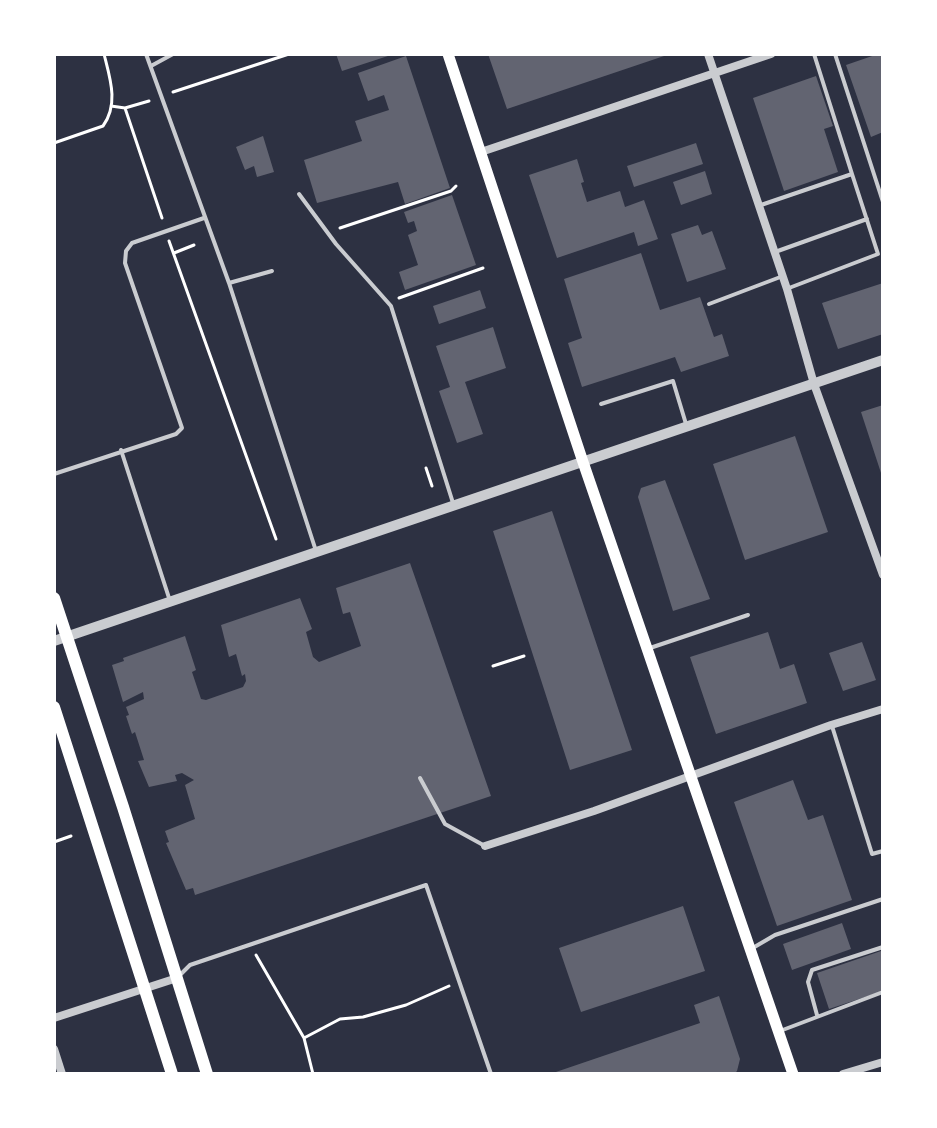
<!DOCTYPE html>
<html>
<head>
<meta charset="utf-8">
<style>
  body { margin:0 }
  #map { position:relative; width:937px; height:1128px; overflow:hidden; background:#2d3142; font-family:"Roboto Condensed",sans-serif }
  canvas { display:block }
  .frame { position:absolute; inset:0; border:56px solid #fff; pointer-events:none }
</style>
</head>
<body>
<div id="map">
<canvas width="937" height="1128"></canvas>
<div class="frame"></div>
</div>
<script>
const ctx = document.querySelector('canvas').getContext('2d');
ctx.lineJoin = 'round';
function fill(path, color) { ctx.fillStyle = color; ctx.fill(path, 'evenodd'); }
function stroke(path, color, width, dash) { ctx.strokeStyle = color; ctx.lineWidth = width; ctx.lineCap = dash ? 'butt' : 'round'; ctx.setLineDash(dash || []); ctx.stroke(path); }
fill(new Path2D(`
  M336,54H391V55L342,71Z
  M488,54H667V55L507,109Z
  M878,54H883V132L871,137L846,65Z
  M406,56L450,188L405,204L398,182L317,203L304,160L362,141L355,121L389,110L384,95L368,101L358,73Z
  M816,76L833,126L824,129L838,172L784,191L753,98Z
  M263,136L274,172L257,177L254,166L245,170L236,147Z
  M696,143L703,164L634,187L627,166Z
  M577,159L584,182L581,183L587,202L620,191L625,207L644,200L658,239L638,246L634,232L557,258L529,175Z
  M705,171L712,194L681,205L673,182Z
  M452,195L476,265L405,290L399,272L418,265L408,235L417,231L414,221L408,223L404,212Z
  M698,225L702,235L712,231L726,269L687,282L671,234Z
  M641,253L660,310L700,297L714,337L722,334L729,356L681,372L675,357L582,387L568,343L582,338L564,279Z
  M883,283V334L838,349L822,303Z
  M480,290L486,308L439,324L433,306Z
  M493,327L506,368L465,382L483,434L457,443L439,391L450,387L436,346Z
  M883,405V476H882L861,412Z
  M795,436L828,532L745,560L713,464Z
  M665,480L710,599L673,611L638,497L641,488Z
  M552,511L632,750L570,770L493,531Z
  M410,563L491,796L195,895L193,888L186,890L166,843L169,842L165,831L195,819L185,785L194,780L182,773L175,775L177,781L149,787L138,761L144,760L135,732L132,734L126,716L129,715L126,707L144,699L143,692L123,702L112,665L124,661L123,658L185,636L196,670L192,672L201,699L206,700L243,687L246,681L245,674L242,676L236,654L229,657L221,625L300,598L312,629L306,632L313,657L319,662L361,646L350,612L343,614L336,588Z
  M768,632L780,669L794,664L807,703L716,734L690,657Z
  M862,642L876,680L843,691L829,653Z
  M793,780L808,820L823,815L852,900L777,926L734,802Z
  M683,906L705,971L581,1012L559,948Z
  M842,923L851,949L792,970L783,944Z
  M881,951L883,991L829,1009L817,973Z
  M719,996L740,1059L737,1071L734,1074H550L700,1023L694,1005Z`), '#626471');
stroke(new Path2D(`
  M173,92L289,54
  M111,106L125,108L149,101
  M125,108L162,218
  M54,143L103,126C119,104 110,78 104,54
  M340,228L451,191L456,186
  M169,241L276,539
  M174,253L194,245
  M399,298L483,268
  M426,468L432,486
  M493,666L524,656
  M54,842L71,836
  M256,955L304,1038L313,1074
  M304,1038L340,1019L363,1017L406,1005L449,986`), '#fff', 3);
stroke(new Path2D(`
  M146,54L229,283L316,551
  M835,54L883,202
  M151,66L173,54
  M299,194L336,244L391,306L453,503
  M761,205L852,174L814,54
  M775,252L867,219
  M229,283L272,271
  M789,288L878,254L852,174
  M709,304L783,276
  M601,404L673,381L686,424
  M121,450L170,601
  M54,474L176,434L182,428L125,263L126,251L132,243L204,218
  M650,648L748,615
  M832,726L872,854L883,851
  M420,778L445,824L485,846
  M751,949L775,935L883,899
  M179,976L190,965L426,885L491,1074
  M817,1015L808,982L812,970L883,947
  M780,1031L883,992`), '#caccd0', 4);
stroke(new Path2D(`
  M708,54L787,289L814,384L883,575
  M481,152L771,54
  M485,846L594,811L831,725L883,709
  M54,1018L177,978
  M54,1049L62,1074
  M843,1074L883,1062`), '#caccd0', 8);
stroke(new Path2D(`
  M54,641L883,360`), '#caccd0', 10);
stroke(new Path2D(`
  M448,54L583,462L793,1074`), '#fff', 11);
stroke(new Path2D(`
  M54,598L123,807L207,1074
  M54,707L172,1074`), '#fff', 12);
</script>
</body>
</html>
